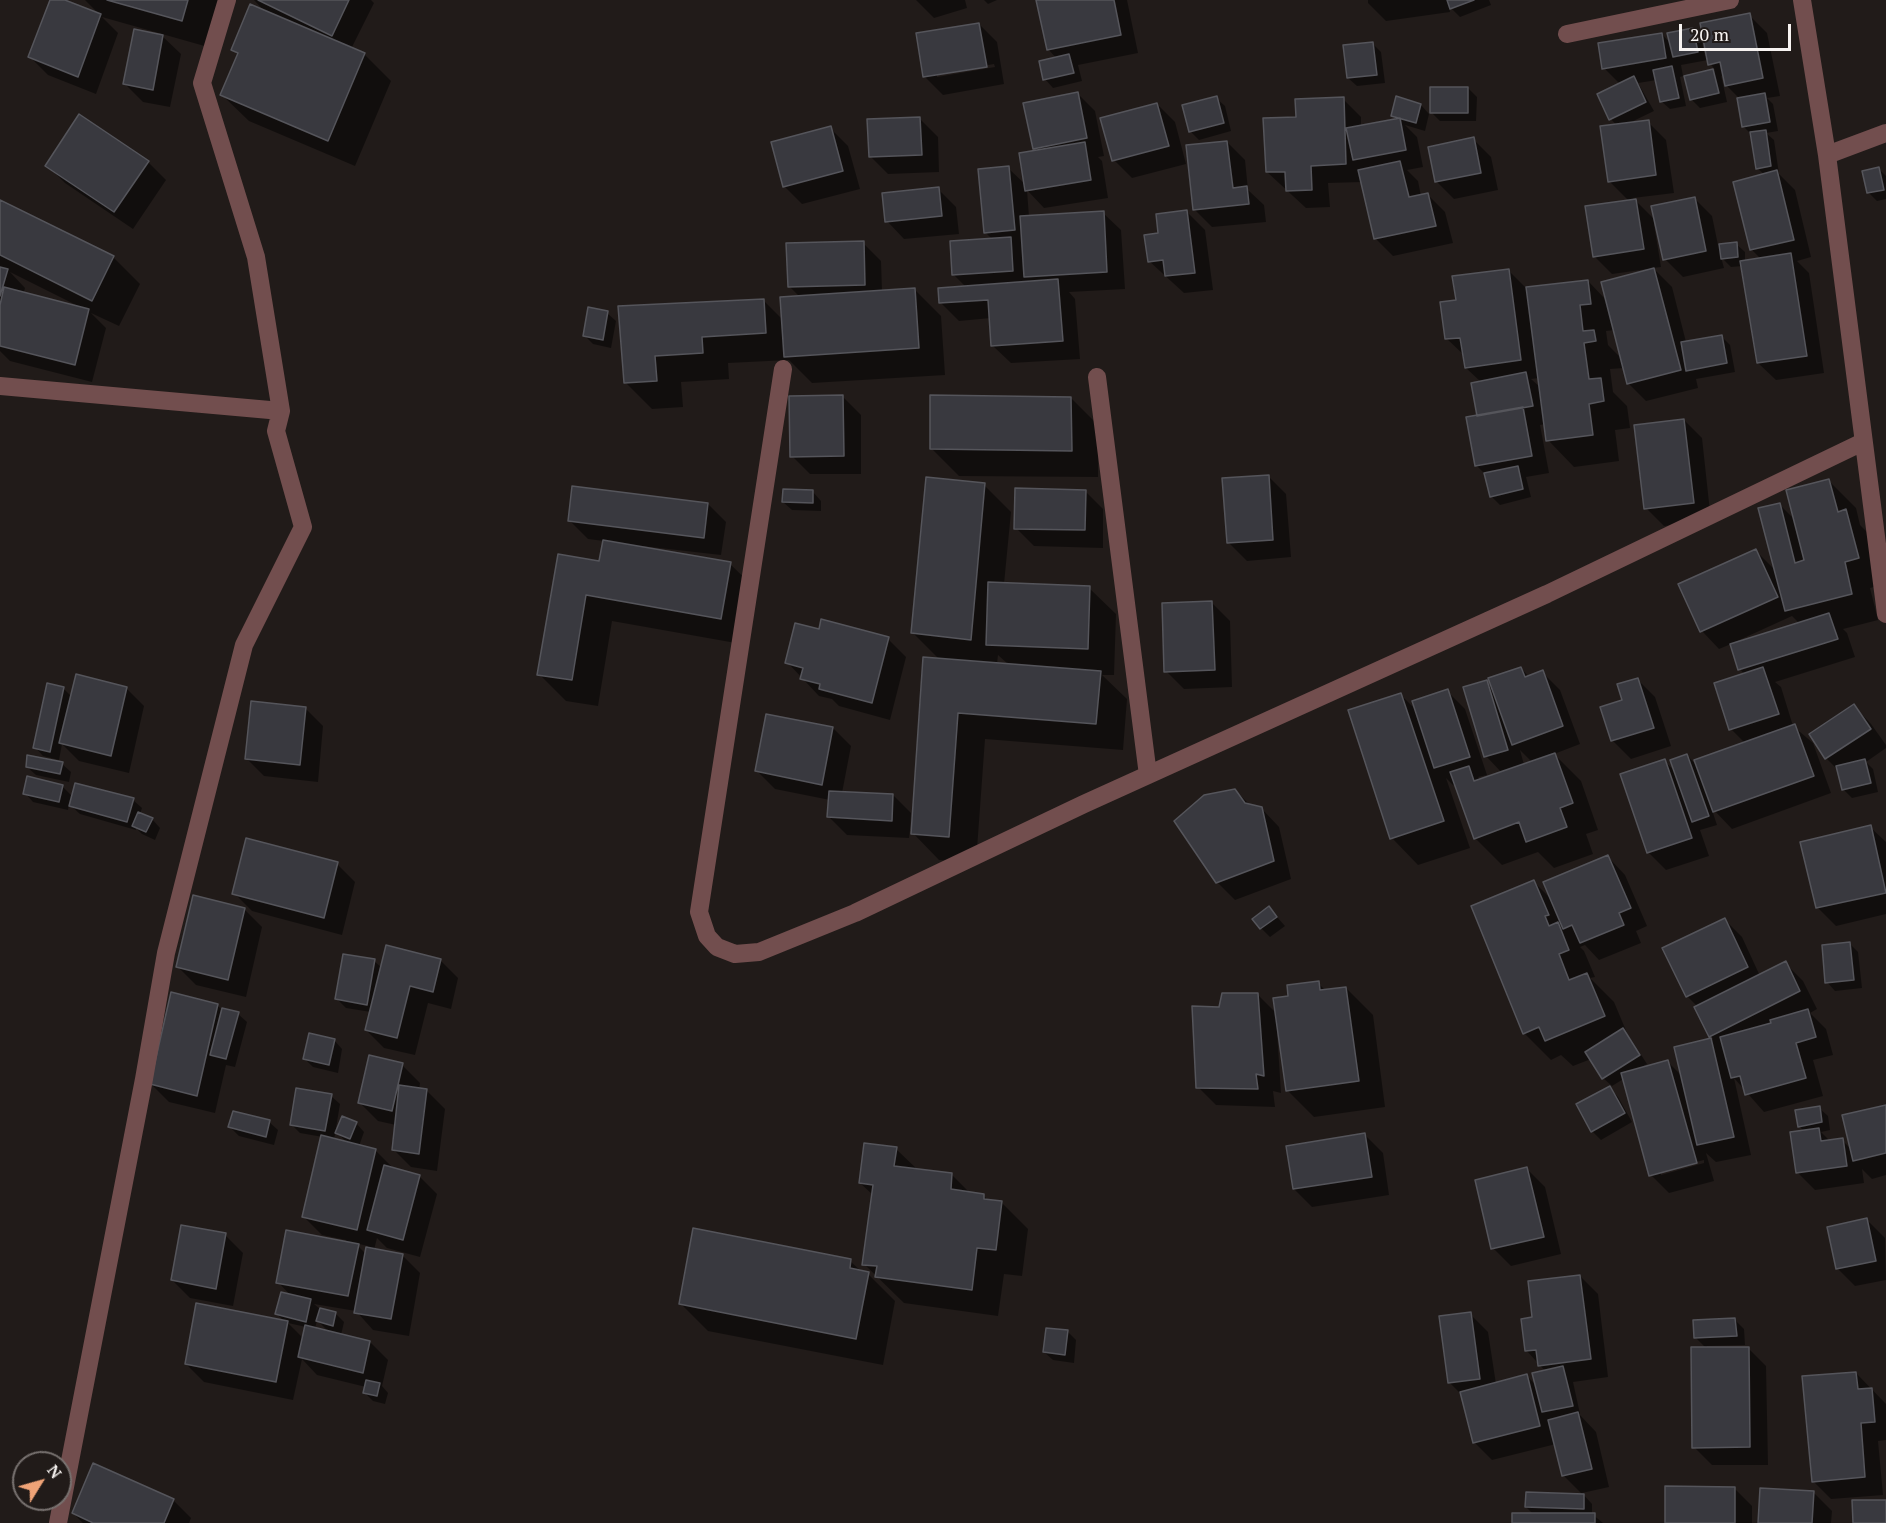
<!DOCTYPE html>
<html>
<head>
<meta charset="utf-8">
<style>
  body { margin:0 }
  #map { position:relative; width:1886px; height:1523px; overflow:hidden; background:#211b19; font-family:"PT Serif",serif }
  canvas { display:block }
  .north { position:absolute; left:12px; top:1451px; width:60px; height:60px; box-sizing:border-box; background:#211b19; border:2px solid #77716f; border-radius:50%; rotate:53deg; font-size:16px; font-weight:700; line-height:24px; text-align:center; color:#f7f3f1 }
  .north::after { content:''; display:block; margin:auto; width:21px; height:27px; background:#efa377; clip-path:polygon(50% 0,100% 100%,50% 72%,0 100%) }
  .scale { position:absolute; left:1679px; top:24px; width:112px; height:27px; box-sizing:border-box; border:3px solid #f7f3f1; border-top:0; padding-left:8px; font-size:18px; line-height:21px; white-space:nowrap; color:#f7f3f1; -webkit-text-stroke:4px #211b19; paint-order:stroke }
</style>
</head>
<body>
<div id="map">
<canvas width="1886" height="1523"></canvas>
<div class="north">N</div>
<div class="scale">20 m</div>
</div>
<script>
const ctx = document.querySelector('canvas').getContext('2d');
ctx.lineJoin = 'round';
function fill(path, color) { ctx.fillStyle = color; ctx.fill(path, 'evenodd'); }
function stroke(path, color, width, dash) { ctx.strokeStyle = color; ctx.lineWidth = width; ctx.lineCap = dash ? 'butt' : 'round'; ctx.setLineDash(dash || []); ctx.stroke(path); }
fill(new Path2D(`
  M52,0H61L100,15L85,0H221L208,47L102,17L118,33L96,94L48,75L30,57Z
  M254,0H371L374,3L351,49L364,54L391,81L355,166L249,121L222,95L238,55L233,50L266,13Z
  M916,0H965L967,8L934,18Z
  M984,0H997L988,4Z
  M1037,0H1127L1138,53L1078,65L1082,81L1053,88L1045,79L1057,59L1048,49Z
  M1368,0H1489L1491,5L1460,17L1449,6L1450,12L1386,21L1368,3Z
  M1749,15L1767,33L1780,96L1767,98L1773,104L1778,131L1766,133L1774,140L1779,174L1795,190L1811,257L1797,261L1809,273L1824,373L1776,380L1758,363L1743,266L1731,267L1721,257L1724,268L1683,277L1665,259L1657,224H1654L1661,267L1653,268L1672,287L1686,342L1722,337L1730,345L1735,372L1696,379L1698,388L1646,401L1628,383L1624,368L1610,369L1613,392L1627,406L1630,428L1615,430L1619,461L1574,467L1548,440L1545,424L1540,425L1549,473L1526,477L1531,497L1500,505L1491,496L1486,475L1476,465L1481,382L1466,368L1465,356L1446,338L1457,302L1508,270L1527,289L1588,281L1607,301L1649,271L1648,269L1612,274L1594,256L1629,201L1609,181L1617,126L1611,119L1620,84L1604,68L1662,34L1671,44L1692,30L1701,38L1705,56L1708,55ZM1708,60L1715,70L1686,77L1691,99L1700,108L1727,102L1721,75L1725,80L1726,85L1738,97L1743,126L1752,135L1757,168L1765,175L1751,249L1761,259L1745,261V252L1736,244L1718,245L1712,216L1694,198L1656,221L1633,198L1674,193L1666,140L1648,122L1627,124L1654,111L1638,83L1657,80L1661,101L1670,109L1686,106L1680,77L1683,76L1681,65ZM1615,330L1622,359L1608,345L1606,331ZM1539,378L1541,388L1531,379Z
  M979,24L997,42L1004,84L943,95L925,77L918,35ZM994,64L995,67L937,77V74Z
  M160,34L181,54L170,107L143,102L125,84Z
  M1372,43L1381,52L1385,83L1357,86L1348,78Z
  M1468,88L1477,97L1476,121H1440L1431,112Z
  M1077,93L1095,111L1104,156L1098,157L1102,161L1108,198L1044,208L1027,190L1029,217L1103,213L1121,230L1125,289L1069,292L1075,299L1080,359L1011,363L993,346L991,318L959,321L941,303L966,287L953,274L993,240L985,232L1008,168L1026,185L1037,151L1034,148Z
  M1216,98L1225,106L1231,131L1199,140L1191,132Z
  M1343,99L1361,117V127L1397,120L1392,116L1421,105L1429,114L1425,131L1405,125L1417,137L1423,167L1407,170L1418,181L1421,196L1427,194L1445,212L1453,243L1393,256L1375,238L1362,182L1328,183L1330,207L1306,208L1267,172L1297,118Z
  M1157,104L1175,122L1186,164L1132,178L1114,160Z
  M920,119L938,137L939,172L888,174L870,156Z
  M830,128L848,146L860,189L802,204L784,186Z
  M1473,139L1491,157L1498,190L1454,199L1436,181Z
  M1227,142L1245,160L1248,190L1264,205L1266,222L1212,227L1194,209Z
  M148,162L166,180L133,229L65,183L47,165Z
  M1879,169L1886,176V199L1877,201L1868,192Z
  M938,189L956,207L959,234L904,239L887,221Z
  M0,201L113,257L140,284L119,326L91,313L106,328L92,382L10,361L0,351ZM10,272L78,306V307L24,292L25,288Z
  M1187,212L1205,230L1213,290L1184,293L1149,261L1160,234Z
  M863,243L881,261L882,291L914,289L941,316L945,375L812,383L789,360L728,363L729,379L681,382L683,407L652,409L625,382L620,308L763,300L783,320L800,297L789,286Z
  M607,313L616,321L611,348L593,344L585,336Z
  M843,397L861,415V474H810L792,456Z
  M1071,398L1098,425V477L959,476L932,449Z
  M1684,420L1702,438L1711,521L1664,526L1646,508Z
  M1268,476L1286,494L1291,557L1247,561L1229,543Z
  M1829,481L1856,508L1860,525L1873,538L1885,584L1870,588L1878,620L1843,629L1847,633L1855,657L1775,682L1781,687L1793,726L1813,743L1831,793L1732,829L1711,807L1717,825L1700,830L1709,856L1666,870L1648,852L1664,761L1676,772L1687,755L1698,767L1745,743L1731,729L1745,675L1740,669L1731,644L1719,649L1702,631L1756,551L1776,571L1779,504L1795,520ZM1792,616L1800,624L1736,644L1735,642Z
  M984,485L1011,512L1004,584L1089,588L1116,614L1114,675H1102L1127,699L1123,750L985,739L976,863L939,860L910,830L909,838L847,835L829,817L830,800L775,789L757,771L833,728L851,746L842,793L893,795L911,813L910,830H913L940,660L913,633ZM998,655L1009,665L997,664Z
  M1085,491L1103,509V548L1034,546L1016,528Z
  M813,492L821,501V511L792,510L783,502Z
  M708,504L726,522L721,555L642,546V548L730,564L757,590L747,645L612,621L598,706L566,701L539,674L600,562L604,541L588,539L570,521Z
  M1212,603L1230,621L1232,687L1184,689L1166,671Z
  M820,631L888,639L906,657L890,720L839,706L832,699L819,696L787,662Z
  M1521,668L1529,677L1542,672L1560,690L1580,744L1554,754L1581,781L1598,830L1586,834L1593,854L1554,868L1538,852L1502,865L1475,838L1456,784L1453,785L1446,778L1470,848L1418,865L1392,838L1401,695L1418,712L1447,691L1465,709L1487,775L1478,777L1481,780L1502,773L1486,756V682L1493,689ZM1520,750L1532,762L1524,765Z
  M1637,679L1655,697L1671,746L1631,759L1613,741L1602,708L1624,701Z
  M63,688L72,697L126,688L144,706L129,773L79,761L62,744L59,760L43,756L35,747Z
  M1854,706L1871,724L1886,745V748L1866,762L1873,769L1878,792L1852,798L1843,789L1839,771L1826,758L1811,735Z
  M305,708L323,726L318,782L264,776L246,758Z
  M62,764L71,772L69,782L36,775L27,767Z
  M62,786L73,797L133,800L142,808L140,814L152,819L160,828L155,840L142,834L136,828V830L80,814L69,804L68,810L33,802L25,793Z
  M1235,790L1251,806L1261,808L1279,827L1291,879L1235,900L1217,882Z
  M1870,827L1886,842V914L1836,926L1818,908L1802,843Z
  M1608,857L1625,875L1647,926L1636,931L1641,943L1599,960L1585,945L1580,947L1584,951L1595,977L1590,978L1614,1002L1627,1033L1647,1064L1640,1068L1668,1062L1682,1076L1676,1048L1713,1039L1696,1008L1698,1007L1687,996L1724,919L1742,937L1760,976L1785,963L1803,981L1817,1009L1810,1013L1826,1029L1833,1055L1813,1060L1823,1096L1764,1112L1734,1078L1751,1155L1716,1162L1706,1153L1714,1181L1669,1193L1651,1175L1625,1078L1612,1086L1603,1078L1591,1059L1573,1066L1561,1055L1551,1060L1524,1033L1534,882L1553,901ZM1704,1160V1163L1661,1175V1171Z
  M337,864L355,882L342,935L252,911L234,893Z
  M1269,908L1285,926L1270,937L1261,928Z
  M244,909L262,927L246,997L196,985L178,967Z
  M1850,944L1858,952L1862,988L1835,991L1827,982Z
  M440,960L458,978L451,1009L428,1003L415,1055L384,1048L366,1030L371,1012L346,1008L337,999L374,961L382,968Z
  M1318,983L1326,991L1346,988L1373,1015L1385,1107L1314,1117L1287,1090L1279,1031H1277L1281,1093L1273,1091L1275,1107L1216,1105L1198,1087L1220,1009L1258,995L1277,1014L1290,997Z
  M217,1005L222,1010L238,1014L247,1022L235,1067L226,1065L215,1113L169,1102L151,1084Z
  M334,1040L342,1049L338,1073L313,1067L304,1058Z
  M402,1065L420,1083L419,1090L427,1091L445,1109L437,1171L411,1167L393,1149L396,1125L378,1121L360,1103Z
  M1610,1088L1618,1097L1632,1122L1601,1140L1592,1131Z
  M331,1096L340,1104L334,1140L348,1143L337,1133L356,1123L364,1132L359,1146L375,1150L393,1168L419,1176L437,1194L420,1257L387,1248L377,1238L374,1250L402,1255L420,1273L409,1336L373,1330L356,1311L314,1304L320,1309L336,1314L344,1322L341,1335L370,1342L388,1360L382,1386L388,1393L385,1404L373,1401L365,1393L366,1387L317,1375L302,1359L293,1400L204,1382L186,1364L285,1322L277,1314L291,1296L278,1282L345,1243L346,1240L322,1235L304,1217L323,1137L300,1133L291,1124ZM355,1243L368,1246L366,1254ZM317,1320L329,1332L315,1329ZM288,1323L306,1327L303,1338Z
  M1886,1107V1175L1872,1179L1862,1169L1864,1183L1815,1190L1797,1172L1804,1131L1799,1126L1819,1108L1828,1116L1830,1130L1821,1132L1830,1141L1842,1140L1851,1149Z
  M269,1122L278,1130L274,1145L239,1136L230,1127Z
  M1365,1135L1383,1153L1389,1195L1312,1207L1294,1189Z
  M896,1149L918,1170L952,1175L970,1193L983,1195L989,1201L1002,1203L1028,1229L1022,1276L1004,1274L998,1316L904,1303L864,1264L873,1195L860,1183Z
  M1527,1169L1545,1187L1561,1254L1511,1266L1493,1248Z
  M1867,1220L1885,1238L1886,1280L1855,1286L1837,1268Z
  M225,1235L243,1253L233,1306L190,1298L172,1280Z
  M850,1261L862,1272L868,1274L895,1301L883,1365L708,1331L681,1304Z
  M1580,1276L1598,1294L1608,1377L1573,1382L1580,1414H1579L1596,1432L1609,1487L1582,1493L1592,1504V1514L1603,1523H1514L1534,1515L1526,1507L1583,1495L1563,1475L1556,1444L1492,1460L1474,1442L1462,1395L1449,1382L1470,1314L1488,1332L1496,1384L1527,1376L1537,1386L1546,1372L1526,1350L1534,1319Z
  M1735,1320L1744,1329L1745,1345L1707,1346V1349L1748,1348L1766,1366L1768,1465H1712L1694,1447L1707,1349L1695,1337Z
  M1068,1332L1076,1340L1074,1363L1053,1360L1044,1352Z
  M1856,1373L1886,1404V1440L1878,1441L1883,1495L1831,1499L1813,1481Z
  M1734,1488L1752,1506V1523H1666Z
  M1814,1493L1832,1511L1831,1523H1759Z
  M173,1500L191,1518L189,1523H83L73,1513Z`), '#0007');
const building = new Path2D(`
  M50,0H65L101,14L78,77L28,57Z
  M107,0H188L182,21Z
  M258,0H349L332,36Z
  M1036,0H1114L1121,35L1047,50Z
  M1447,0H1474L1450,9Z
  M250,4L365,53L328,141L220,95L238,53L231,50Z
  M1750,13L1763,78L1725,86L1720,62L1708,65L1700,23Z
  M979,23L987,67L923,77L916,33Z
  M1693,28L1698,52L1673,57L1667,33Z
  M134,29L163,35L153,90L123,84Z
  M1662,33L1666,58L1602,69L1598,43Z
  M1373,42L1377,75L1347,78L1343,45Z
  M1069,54L1074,73L1043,80L1039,61Z
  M1672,66L1679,98L1660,102L1653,70Z
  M1713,69L1719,93L1690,100L1684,76Z
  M1634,76L1646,102L1609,120L1597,94Z
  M1430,87H1468V113H1430Z
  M1078,92L1087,138L1033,149L1023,103Z
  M1765,93L1770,122L1742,127L1737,98Z
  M1217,96L1224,123L1189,132L1182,105Z
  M1396,96L1421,104L1416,123L1391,116Z
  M1344,97L1346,164L1311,166L1312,190L1286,191L1285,172H1266L1263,118L1296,117L1295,99Z
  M1157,103L1169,146L1112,161L1100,118Z
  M79,114L149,161L114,212L45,166Z
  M920,117L922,155L869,157L867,119Z
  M1400,118L1406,150L1353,160L1346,128Z
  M1649,120L1656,175L1608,182L1600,126Z
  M831,126L843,171L783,187L771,142Z
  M1766,130L1771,166L1756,169L1750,132Z
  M1474,137L1481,173L1435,182L1428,147Z
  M1227,141L1233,188L1247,186L1249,204L1193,210L1186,145Z
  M1085,142L1091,180L1025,191L1019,153Z
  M1400,161L1409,197L1428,193L1436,226L1374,239L1358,170Z
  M1009,166L1015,230L984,233L978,169Z
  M1879,167L1884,190L1867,193L1862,171Z
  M1777,170L1794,240L1750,250L1733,182Z
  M939,187L942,216L885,222L882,193Z
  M1695,197L1706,251L1663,260L1651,206Z
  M1636,199L1644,249L1593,257L1585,206Z
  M0,200L114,256L92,301L0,255Z
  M1187,210L1195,273L1165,276L1163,260L1148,262L1144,235L1158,233L1156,214Z
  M1104,211L1107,272L1024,277L1020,216Z
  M1011,237L1013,271L952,275L950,241Z
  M864,241L865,285L788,287L786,243Z
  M1737,242L1738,257L1721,259L1719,244Z
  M1791,253L1807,356L1757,363L1740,261Z
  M0,267L8,269L0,296Z
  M1654,268L1681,370L1627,384L1601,282Z
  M1509,269L1521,360L1465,368L1460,338L1445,339L1440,302L1456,300L1452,276Z
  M1058,279L1063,341L991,346L988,300L939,303L938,288Z
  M1588,280L1591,304L1580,305L1583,331L1594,330L1596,341L1584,343L1589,379L1601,378L1604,401L1589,404L1593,435L1546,441L1526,287Z
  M4,287L89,309L75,365L0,346V305Z
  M915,288L919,348L784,357L780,297Z
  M764,299L766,333L702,337L703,353L655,356L657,381L624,383L618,306Z
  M588,307L608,311L603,340L583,336Z
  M1722,335L1727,363L1686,371L1681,342Z
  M1526,372L1533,406L1477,416L1471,383Z
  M843,395L844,456L790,457L789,396Z
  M930,395L1071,397L1072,451L930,449Z
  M1523,407L1532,456L1475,466L1466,417Z
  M1684,419L1694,503L1644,509L1634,425Z
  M1518,466L1523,489L1490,497L1484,473Z
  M1269,475L1273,540L1227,543L1222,478Z
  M926,477L985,483L971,640L911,633Z
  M1829,479L1838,512L1846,509L1859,558L1845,562L1852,594L1785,611L1758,508L1780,503L1795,563L1804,560L1786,490Z
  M572,486L708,503L704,538L568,521Z
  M1015,488L1086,490L1085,530L1014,529Z
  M783,489L813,490V503L782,502Z
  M603,540L731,562L721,619L586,595L572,680L537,675L558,554L599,561Z
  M1756,549L1778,597L1700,632L1678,584Z
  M988,582L1090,586L1088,649L986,645Z
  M1212,601L1215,670L1164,672L1162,603Z
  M1829,613L1838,639L1738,670L1730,644Z
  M821,619L889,637L872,703L819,689L820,684L800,679L803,668L785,663L795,623L819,629Z
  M923,657L1101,671L1096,724L958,713L949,837L911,834Z
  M1521,667L1525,677L1543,670L1563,726L1512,745L1488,678Z
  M1763,667L1779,714L1729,730L1714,683Z
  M76,674L127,687L111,756L59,743Z
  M1638,678L1654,728L1611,741L1600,707L1622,700L1617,684Z
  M1487,680L1508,750L1484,757L1463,687Z
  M47,683L64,687L50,752L33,748Z
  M1448,689L1470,757L1434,768L1412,701Z
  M1401,693L1444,821L1390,839L1348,710Z
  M251,701L306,707L300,765L245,759Z
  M1854,704L1871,729L1825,759L1809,734Z
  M766,714L833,727L822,785L755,771Z
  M1795,724L1814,776L1713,812L1694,760Z
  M1555,753L1573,803L1560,808L1567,827L1526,842L1519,822L1474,839L1450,772L1469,766L1474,781Z
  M1687,754L1709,816L1692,822L1670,760Z
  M27,755L63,762L60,774L26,767Z
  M1665,759L1692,838L1647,853L1620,774Z
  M1865,759L1871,783L1842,790L1836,766Z
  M27,776L63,785L59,802L23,794Z
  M75,783L134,798L127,822L69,806Z
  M1235,789L1245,803L1262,807L1274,861L1216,883L1174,821L1204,795Z
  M829,791L893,794L892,821L827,817Z
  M138,812L153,818L146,832L132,826Z
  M1871,825L1886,893L1816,908L1800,842Z
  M246,838L338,862L324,918L232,894Z
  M1608,855L1631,908L1619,913L1624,925L1580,943L1572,925L1563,929L1543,882Z
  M1534,880L1549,915L1545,916L1549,926L1558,922L1569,950L1559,954L1569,980L1587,973L1605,1016L1545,1041L1539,1027L1523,1034L1471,906Z
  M193,895L245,908L228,980L176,967Z
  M1269,906L1277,917L1260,929L1252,919Z
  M1725,918L1748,967L1686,997L1662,948Z
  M1850,942L1854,980L1825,983L1822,945Z
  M386,945L441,959L433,992L410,986L397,1038L365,1030Z
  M343,954L375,959L367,1005L335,999Z
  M1786,961L1800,991L1709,1037L1694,1007Z
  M1319,981L1320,990L1346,987L1359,1081L1286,1091L1273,998L1288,996L1287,985Z
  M171,992L218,1004L197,1096L150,1084Z
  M1222,993H1258L1264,1076L1256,1074L1258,1089L1196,1088L1192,1006L1219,1007Z
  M222,1008L239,1012L226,1059L210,1055Z
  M1808,1009L1816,1037L1796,1043L1806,1078L1745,1095L1740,1076L1731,1078L1720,1037L1771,1023L1770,1020Z
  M1623,1028L1640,1055L1602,1079L1585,1052Z
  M309,1033L335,1039L329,1065L303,1059Z
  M1711,1038L1734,1137L1697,1145L1674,1047Z
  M369,1055L403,1063L392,1111L358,1103Z
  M1668,1060L1697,1163L1649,1176L1621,1073Z
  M399,1085L427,1089L419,1154L392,1150Z
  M1610,1086L1625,1113L1591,1132L1576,1104Z
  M296,1088L332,1094L325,1131L290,1125Z
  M1886,1105V1153L1853,1161L1842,1115Z
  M1820,1106L1822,1122L1798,1127L1795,1110Z
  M233,1111L270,1120L266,1137L228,1127Z
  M342,1116L357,1122L350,1139L335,1133Z
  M1819,1128L1821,1141L1843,1138L1847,1166L1796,1173L1790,1132Z
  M1365,1133L1372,1177L1293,1189L1286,1146Z
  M321,1135L376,1149L357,1230L302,1217Z
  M864,1143L897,1147L894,1166L952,1173L951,1189L984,1194V1199L1002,1201L996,1250L977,1248L972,1290L875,1277L877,1266L862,1265L873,1185L859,1183Z
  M384,1165L420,1175L403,1240L367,1230Z
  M1527,1167L1544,1237L1491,1249L1475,1180Z
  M1867,1218L1876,1261L1836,1269L1827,1227Z
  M181,1225L226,1233L216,1289L171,1280Z
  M693,1228L851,1259L850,1268L869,1272L856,1339L679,1304Z
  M286,1230L359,1244L348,1296L276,1283Z
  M366,1247L403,1254L391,1319L354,1313Z
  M1580,1275L1591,1359L1538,1366L1536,1350L1525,1351L1521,1319L1532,1317L1528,1281Z
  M281,1292L311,1299L306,1322L275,1314Z
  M196,1303L288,1321L276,1382L185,1364Z
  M320,1308L336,1312L333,1326L316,1321Z
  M1471,1312L1480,1379L1448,1383L1439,1316Z
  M1735,1318L1737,1336L1694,1338L1693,1320Z
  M305,1325L370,1341L363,1373L298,1357Z
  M1046,1328L1068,1330L1065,1355L1043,1352Z
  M1691,1347H1749L1750,1447L1692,1448Z
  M1563,1366L1573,1406L1542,1412L1532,1373Z
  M1856,1372L1858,1389L1872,1388L1875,1422L1861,1423L1865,1477L1812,1482L1802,1376Z
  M1527,1374L1540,1426L1473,1443L1460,1392Z
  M366,1380L380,1383L377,1396L363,1393Z
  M1578,1412L1592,1469L1562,1476L1548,1420Z
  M93,1463L174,1499L164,1523H93L72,1513Z
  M1665,1486L1735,1487V1523H1665Z
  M1760,1488L1814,1491L1812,1523H1758Z
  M1526,1492L1584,1494V1509L1525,1507Z
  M1852,1500H1886V1523H1853Z
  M1512,1513H1595V1523H1512Z`);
fill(building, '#39393f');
stroke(building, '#55555b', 1.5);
stroke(new Path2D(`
  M227,0L202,83L256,257L281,411
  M1802,0L1827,155L1886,614
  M1567,34L1730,0
  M1827,155L1886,133
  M783,369L699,912L707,936L717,947L735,954L759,952L855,913L1084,804L1547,594L1863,442
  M1097,377L1148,775
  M0,386L281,411L276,431L303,527L244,645L166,953L144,1079L58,1523`), '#724e4e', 18);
</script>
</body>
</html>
